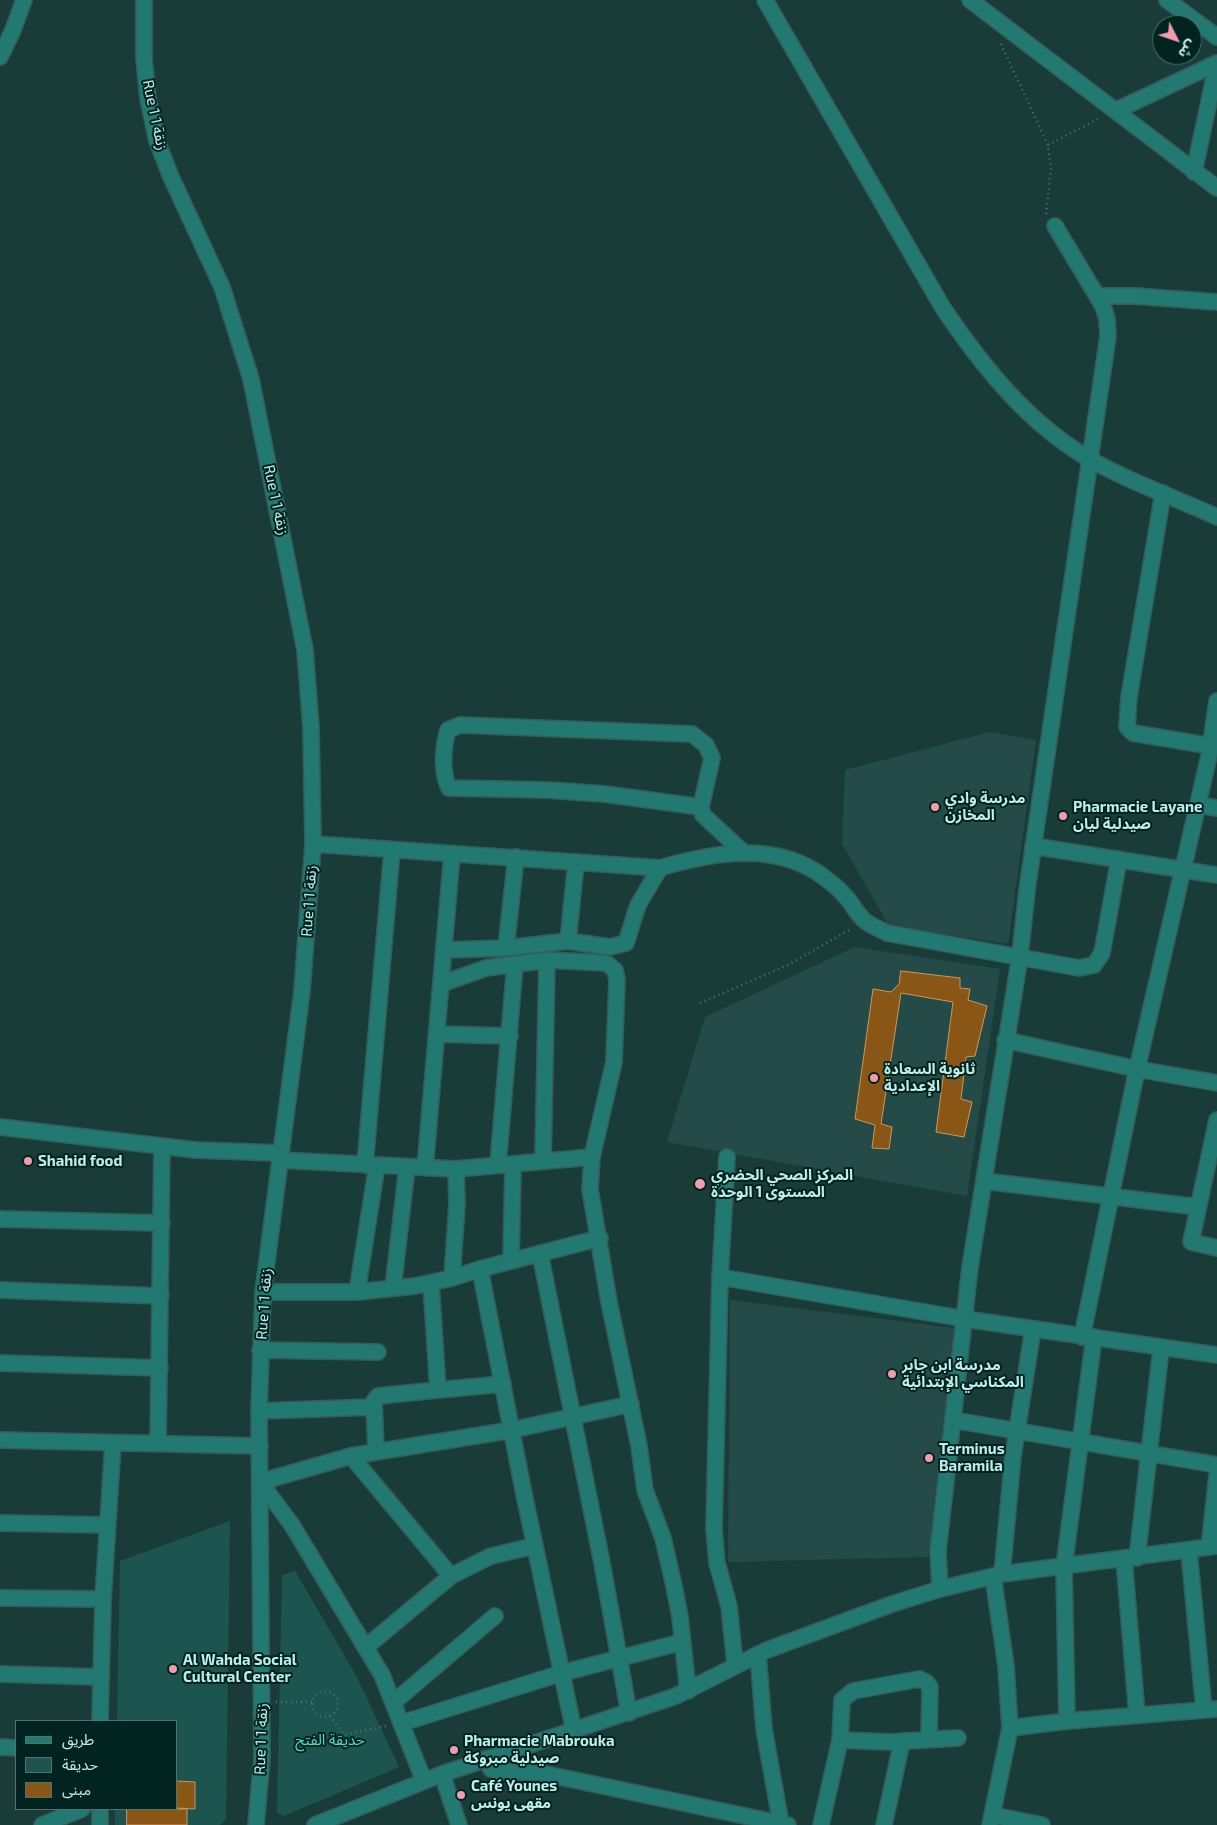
<!DOCTYPE html>
<html>
<head>
<meta charset="utf-8">
<style>
  body { margin:0 }
  #map { position:relative; width:1217px; height:1825px; overflow:hidden; background:#1a3c39; font-family:"Exo 2","Noto Sans Arabic",sans-serif }
  canvas { display:block }
  .legend { position:absolute; left:15px; top:1720px; width:162px; height:90px; box-sizing:border-box; background:#002320; border:1px solid #4c7470; margin:0; padding:6px 9px; list-style:none; font-size:15px; color:#bdeee7 }
  .legend li { display:flex; align-items:center; gap:10px; height:25px }
  .legend b { width:25px; border:1px solid #4c7470 }
  .north { position:absolute; left:1152px; top:15px; width:50px; height:50px; box-sizing:border-box; background:#002320; border:1px solid #4c7470; border-radius:50%; rotate:131deg; font-size:14px; font-weight:700; line-height:20px; text-align:center; color:#bdeee7 }
  .north::after { content:''; display:block; margin:auto; width:18px; height:22px; background:#f39aac; clip-path:polygon(50% 0,100% 100%,50% 72%,0 100%) }
</style>
</head>
<body>
<div id="map">
<canvas width="1217" height="1825"></canvas>
<ul class="legend">
<li><b style="height:6px;background:#227971"></b>طريق</li>
<li><b style="height:14px;background:#1c544f"></b>حديقة</li>
<li><b style="height:14px;background:#895616"></b>مبنى</li>
</ul>
<div class="north">ش</div>
</div>
<script>
const ctx = document.querySelector('canvas').getContext('2d');
ctx.lineJoin = 'round';
function fill(path, color) { ctx.fillStyle = color; ctx.fill(path, 'evenodd'); }
function stroke(path, color, width, dash) { ctx.strokeStyle = color; ctx.lineWidth = width; ctx.lineCap = dash ? 'butt' : 'round'; ctx.setLineDash(dash || []); ctx.stroke(path); }
function label(font, color, halo, rows, align = 'center') {
  ctx.font = font + ' "Exo 2","Noto Sans Arabic",sans-serif'; ctx.lineWidth = 4; ctx.setLineDash([]); ctx.textBaseline = 'middle'; ctx.strokeStyle = halo; ctx.fillStyle = color; for (const [text, x, y, turn = 0] of rows) {
    ctx.save(); ctx.translate(x, y); ctx.rotate((+turn || 0) * Math.PI / 180); ctx.textAlign = isNaN(turn) ? turn : align; if (halo) ctx.strokeText(text, 0, 0); ctx.fillText(text, 0, 0); ctx.restore();
  }
}
fill(new Path2D(`
  M990,732L1036,740L1008,944L889,926L842,844L845,770Z
  M855,947L1000,969L967,1196L667,1142L705,1017Z
  M730,1300L955,1328L928,1557L728,1562Z`), '#244b47');
fill(new Path2D(`
  M230,1521L226,1819L220,1825H115V1809H176V1721H117L120,1561Z
  M295,1571L357,1677L399,1767L284,1816L277,1813L282,1575Z`), '#1c544f');
const building = new Path2D(`
  M901,971L960,978V988L970,989L968,1000L987,1006L975,1056L966,1057L961,1099L972,1102L964,1137L936,1132L953,1002L901,993L881,1124L892,1127L889,1149L872,1148L875,1125L855,1119L873,989L891,992L899,984Z
  M176,1781L195,1782V1809L176,1808Z
  M127,1809H187V1825H127Z`);
fill(building, '#895616');
stroke(building, '#ce975c', 1);
const minor = new Path2D(`
  M144,0V58L148,99L157,141L171,177L222,287L251,379L305,650L311,728L313,844L302,991L263,1292L259,1411L262,1758L256,1825
  M765,0L943,308C983,367 1029,425 1093,461C1132,483 1176,498 1217,517
  M970,0L1217,188
  M1167,0L1217,37
  M0,57L13,30L24,0
  M1117,110L1217,63
  M1194,172L1217,64
  M1097,296H1135L1217,302
  M1163,493L1129,697L1127,727L1133,733L1211,746
  M1199,805L1217,808
  M701,807L605,794L547,790L449,788C441,772 443,747 448,730L460,725L692,734L706,745L712,758L701,807L703,815L744,853
  M313,844L660,868C713,852 777,841 825,878C832,883 839,889 845,896C852,903 856,913 864,920C869,925 880,929 887,933L1079,968L1094,965L1102,953L1119,859
  M1033,846L1217,875
  M568,941L576,862
  M506,948L516,857
  M445,950L506,948L568,941L610,947L626,943L638,905L660,868
  M441,984L486,968L547,960L606,963L615,970L617,980L614,1062L592,1157L590,1189L609,1302L639,1446L645,1490L663,1538L674,1586L680,1617L688,1691
  M437,1034L510,1036
  M1005,1040L1137,1069L1217,1083
  M1217,1120L1191,1242L1217,1248
  M0,1127L195,1150L280,1153
  M727,1157L720,1277L714,1529L717,1563L729,1606L735,1664
  M279,1160L456,1169L592,1157
  M543,1161L547,960
  M498,1164L515,964
  M365,1165L392,850
  M425,1168L452,854
  M984,1181L1198,1207
  M0,1219L162,1223
  M540,1253L602,1563L629,1713
  M511,1261L513,1164
  M480,1269L524,1494L574,1731
  M720,1277L965,1319L1217,1355
  M452,1278L457,1204L456,1169
  M393,1288L407,1167
  M0,1290L161,1296
  M263,1292H357L415,1286L452,1278L480,1269L600,1238
  M357,1292L377,1165
  M1082,1337L1137,1069L1209,756L1217,701
  M260,1350L378,1352
  M0,1363L160,1368
  M438,1390L503,1384
  M259,1411L374,1407
  M953,1420L1217,1465
  M0,1440L260,1446
  M158,1444L162,1146
  M376,1451L374,1401L378,1396L438,1390L431,1283
  M351,1456L451,1576
  M0,1523L107,1525
  M1209,1547L1217,1476
  M1189,1551L1204,1710
  M1137,1558L1161,1349
  M1124,1559L1137,1715
  M1002,1574L1013,1456L1033,1329
  M940,1589L938,1551L970,1267L1020,956L1027,890L1108,336L1107,319L1103,306L1055,226
  M0,1598L103,1599
  M366,1647L451,1576L491,1556L534,1546
  M758,1654L764,1729L781,1824
  M0,1674L101,1677
  M394,1702L495,1616
  M100,1721L103,1599L113,1443
  M1067,1721L1064,1567L1094,1337
  M402,1723L562,1673L682,1642
  M1010,1728L1067,1721L1217,1709
  M840,1740L891,1742L958,1738
  M0,1747L16,1748
  M485,1759L491,1769L496,1771L541,1773L788,1825
  M442,1774L459,1825
  M424,1781L382,1675L292,1525L260,1482L351,1456L512,1430L631,1404
  M100,1809V1825
  M992,1815L1042,1825
  M42,1825L82,1809
  M315,1825L442,1774L676,1696L767,1650L892,1604L940,1589L1002,1574L1217,1546
  M821,1825L840,1740L842,1700L853,1691L919,1679L926,1682L930,1687L929,1739
  M884,1825L902,1741
  M990,1825L1010,1728L1006,1666L993,1576`);
stroke(minor, '#355c58', 18);
stroke(new Path2D(`
  M1001,44L1048,145L1051,168L1046,215
  M1048,145L1100,118
  M700,1003L788,965L851,929
  M312 1704a13 13 0 1 1 26 0a13 13 0 1 1-26 0Z
  M276,1702H312
  M330,1716L345,1735L386,1726`), '#4e7571', 2.5, [1, 4]);
stroke(minor, '#227971', 15);
for (const [x, y, r, color] of [
  [935,807,5,"#f39aac"],
  [1063,816,5,"#f39aac"],
  [874,1078,5,"#f39aac"],
  [28,1161,5,"#f39aac"],
  [700,1184,6,"#f39aac"],
  [892,1374,5,"#f39aac"],
  [929,1458,5,"#f39aac"],
  [173,1669,5,"#f39aac"],
  [454,1750,5,"#f39aac"],
  [461,1795,5,"#f39aac"]
]) { const dot = new Path2D(); dot.arc(x, y, r, 0, 2 * Math.PI); ctx.fillStyle = color; ctx.fill(dot); stroke(dot, '#002320', 2); }
label('15px', '#bdeee7', '#002320', [
  ["Rue 1 زنقة 1",155,115,78],
  ["Rue 1 زنقة 1",276,500,78],
  ["Rue 1 زنقة 1",309,901,-86],
  ["Rue 1 زنقة 1",264,1304,-86],
  ["Rue 1 زنقة 1",261,1739,-88]
]);
label('bold 15px', '#bdeee7', '#002320', [
  ["مدرسة وادي",945,798],
  ["المخازن",945,815],
  ["Pharmacie Layane",1073,807],
  ["صيدلية ليان",1073,824],
  ["ثانوية السعادة",884,1069],
  ["الإعدادية",884,1086],
  ["Shahid food",38,1161],
  ["المركز الصحي الحضري",711,1175],
  ["المستوى 1 الوحدة",711,1192],
  ["مدرسة ابن جابر",902,1365],
  ["المكناسي الإبتدائية",902,1382],
  ["Terminus",939,1449],
  ["Baramila",939,1466],
  ["Al Wahda Social",183,1660],
  ["Cultural Center",183,1677],
  ["Pharmacie Mabrouka",464,1741],
  ["صيدلية مبروكة",464,1758],
  ["Café Younes",471,1786],
  ["مقهى يونس",471,1803]
], 'left');
label('15px', '#48dfd3', '#002320', [
  ["حديقة الفتح",330,1740]
]);
</script>
</body>
</html>
